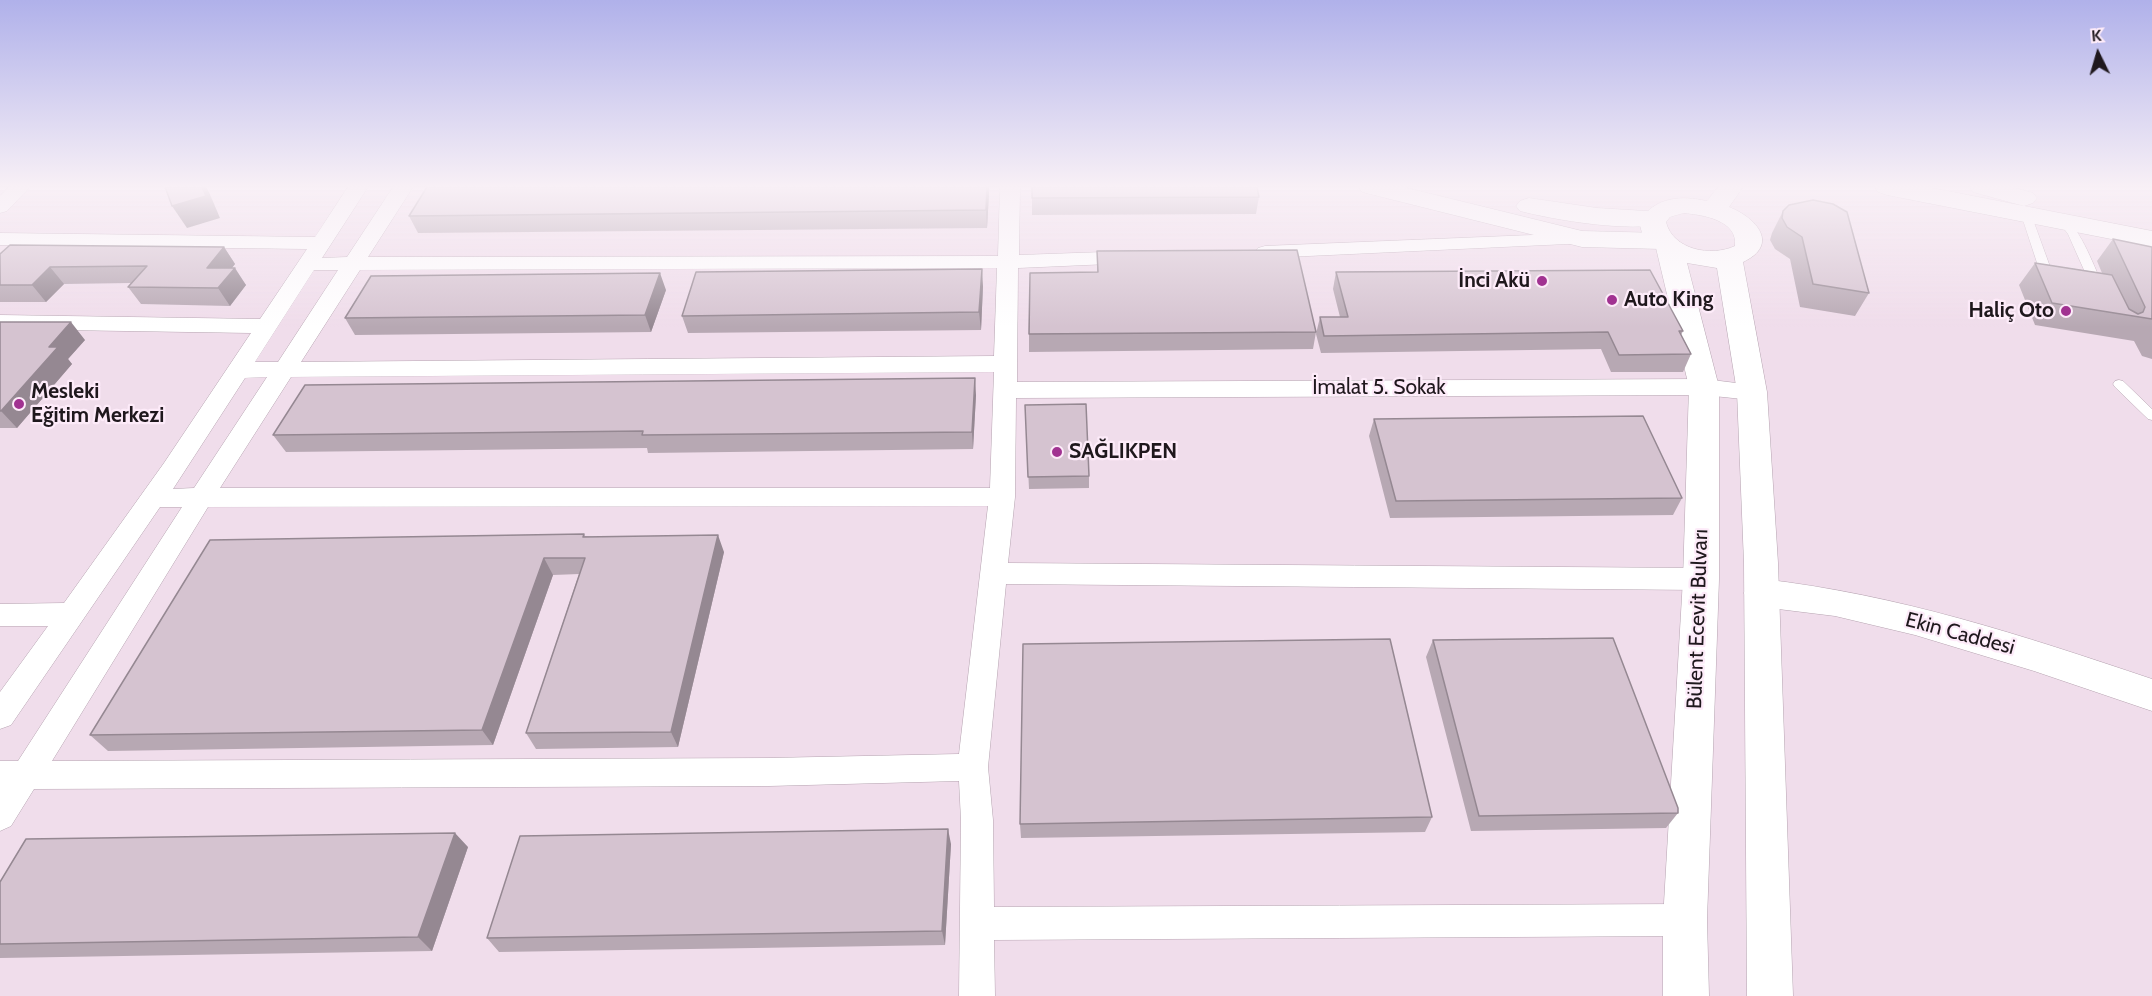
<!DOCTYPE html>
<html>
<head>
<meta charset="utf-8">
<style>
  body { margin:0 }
  #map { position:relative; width:2152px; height:996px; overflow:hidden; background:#f0ddeb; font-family:Cabin,sans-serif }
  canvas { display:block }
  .north { position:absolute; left:2068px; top:24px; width:60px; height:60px; -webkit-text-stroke:4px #fdebf9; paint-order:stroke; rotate:355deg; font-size:16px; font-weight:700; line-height:24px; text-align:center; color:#1f181d }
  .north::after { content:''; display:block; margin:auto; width:21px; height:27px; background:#1f181d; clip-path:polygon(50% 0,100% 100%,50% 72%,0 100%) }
</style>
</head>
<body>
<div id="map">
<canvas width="2152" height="996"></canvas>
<div class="north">K</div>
</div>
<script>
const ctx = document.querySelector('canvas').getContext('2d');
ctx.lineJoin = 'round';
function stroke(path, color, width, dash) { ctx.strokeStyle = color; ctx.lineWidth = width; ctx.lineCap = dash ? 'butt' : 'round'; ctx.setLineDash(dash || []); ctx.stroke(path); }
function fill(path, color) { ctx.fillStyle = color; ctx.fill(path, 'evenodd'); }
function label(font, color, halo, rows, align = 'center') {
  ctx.font = font + ' Cabin,sans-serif'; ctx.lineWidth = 4.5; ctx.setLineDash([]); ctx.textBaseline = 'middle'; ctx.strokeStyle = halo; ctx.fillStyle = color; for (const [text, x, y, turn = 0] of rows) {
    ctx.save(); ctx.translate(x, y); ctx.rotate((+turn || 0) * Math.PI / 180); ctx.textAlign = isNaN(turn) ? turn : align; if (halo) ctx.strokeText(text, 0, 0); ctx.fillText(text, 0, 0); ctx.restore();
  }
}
const service = new Path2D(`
  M2026,211L2031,214L2053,275L2051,277H2043L2041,275L2021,214Z
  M2064,219C2080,225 2096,272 2104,288L2102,291H2094L2092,288L2068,234L2059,222Z
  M2119,380L2123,381L2152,409V420L2148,419L2115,387L2113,384L2115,381Z`);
const minor = new Path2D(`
  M9,187H30L7,211L0,213V196Z
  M348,187H368L322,258L347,257L393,187H413L368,257L998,256L1000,187H1020L1019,255L1132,251L1139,253L1142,257L1139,261L1132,263L1018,268L1017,382L1704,379L1760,386L1764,392L1760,398L1752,400L1704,395L1016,398L1015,497L1008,563L1701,568L1711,571L1715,579L1711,587L1701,590L1006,584L988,767L993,820L994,907L1685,904L1697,908L1702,920L1697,932L1685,936L994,940L995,996H959L961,820L959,781L769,786L34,789L11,826L0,831V761H18L182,507H160L11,725L0,729V692L48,626H0V604L64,603L164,463L251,333L0,329V315L260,319L307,249L0,245V233L315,237ZM997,268L994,356L301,362L360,270ZM314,270H338L278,362H255ZM994,372L990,488H220L291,377ZM267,377L194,488L173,489L245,378ZM988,506L959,754L769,758L52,761L208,507Z
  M1582,233L1589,235L1592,239L1589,243L1265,258L1258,256L1255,252L1258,248L1265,246Z`);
const tertiary = new Path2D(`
  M1359,187H1403L1582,231L1662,233L1671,235L1675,241L1671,247L1662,249L1582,247L1362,192Z
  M1970,187H2012L2033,193L2037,198L2033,203L2024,206L1973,192Z
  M1529,198L1597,208L1662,212L1666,218L1662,224C1628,232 1555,220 1520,211L1516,206L1520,201Z`);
const secondary = new Path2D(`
  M1762,579C1900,595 2021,635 2152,679V711L2034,671L1915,635L1835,616L1762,607L1749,603L1744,593L1749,583Z`);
const primary = new Path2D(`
  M1718,187H1743L1729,207C1757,218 1780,245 1743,262L1767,392L1778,563L1793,996H1747L1744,563L1737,392L1717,268L1687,263L1719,387V579L1707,920L1709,996H1663V920L1683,579L1689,387L1656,248L1642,233L1639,221C1656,197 1680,195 1707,201ZM1684,213C1703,215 1738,220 1735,246C1711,257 1673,250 1666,222L1670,217Z`);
const trunk = new Path2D(`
  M1875,187H1927L2152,231V247L1887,195L1878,192Z`);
stroke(service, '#b5a3b0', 1);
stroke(minor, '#b5a3b0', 1);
stroke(tertiary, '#b5a3b0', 1);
stroke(secondary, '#b5a3b0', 1);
stroke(primary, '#b5a3b0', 1);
stroke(trunk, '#b5a3b0', 1);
fill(service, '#fff');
fill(minor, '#fff');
fill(tertiary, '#fff');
fill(secondary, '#fff');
fill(primary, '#fff');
fill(trunk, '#fff');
fill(new Path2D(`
  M989,194L987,228L418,233L409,216Z
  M1259,197L1256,214L1032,215V198Z
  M1783,211L1869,293L1855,316L1800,307L1790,259L1775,249L1770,240L1772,233Z
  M2113,239L2152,247V359L2142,356L2134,341L2035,325L2019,285L2035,263L2102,273L2097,261Z
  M224,247L235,264L232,268L246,285L230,306L141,304L128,287L131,283L64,284L46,302H0V254Z
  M1097,251L1316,332L1313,349L1029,352V334L1097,272Z
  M1336,272L1683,331L1681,335L1691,354L1683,372H1611L1601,349L1321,353L1316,334L1320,317H1340L1333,289Z
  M983,286L981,330L688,333L682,316Z
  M666,290L651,332L355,335L345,318Z
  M0,322L85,340L68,359L72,364L17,428H0Z
  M976,395L973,449L648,453L647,448L286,452L273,435Z
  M1025,405L1089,476V488L1029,489Z
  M1374,419L1682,498L1673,515L1390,518L1369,436Z
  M584,534L585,536L724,552L678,747L536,749L526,733L579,574L553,575L493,745L108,751L90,735Z
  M1433,640L1678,813L1666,828L1471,831L1426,657Z
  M1432,817L1425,832L1021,838L1020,824Z
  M951,844L945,945L499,952L487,938Z
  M468,847L432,951L0,958V882Z`), '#b7a8b3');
fill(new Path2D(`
  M202,187H206L209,192L220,218L187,228L172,206Z
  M987,187H989V194L987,228L986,210Z
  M224,247L235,264L218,285L207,268Z
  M50,267L64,284L46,302L32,285Z
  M235,268L246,285L230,306L218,288Z
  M982,269L983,286L981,330L979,312Z
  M660,273L666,290L651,332L645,315Z
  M71,322L85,340L68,359L72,364L17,428L1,411L49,347Z
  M975,378L976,395L973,449L972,432Z
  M718,535L724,552L678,747L671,732Z
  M544,558L553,575L493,745L482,730Z
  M948,829L951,844L945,945L942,931Z
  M455,833L468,847L432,951L418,937Z`), '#958892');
const building = new Path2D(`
  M165,187H202L206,196L172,206Z
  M427,187H987L986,210L409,216Z
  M1032,187H1257L1259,197L1032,198Z
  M1813,200L1833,204L1847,212L1869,293L1813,284L1802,237L1787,227L1782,218L1783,211L1789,205Z
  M2113,239L2152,247V319L2052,303L2035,263L2112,275L2129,309L2138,314L2143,312L2145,307Z
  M10,245L224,247L207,268H235L218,288L128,287L147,266L50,267L32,285H0V254Z
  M1297,250L1316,332L1029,334L1030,273L1098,272L1097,251Z
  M982,269L979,312L682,316L696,272Z
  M1650,270L1683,331H1679L1691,354L1619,355L1608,332L1324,336L1320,317H1348L1336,272Z
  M660,273L645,315L345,318L371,276Z
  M0,322H71L49,347H58L1,411H0Z
  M975,378L972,432L642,435L643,431L273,435L305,385Z
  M1086,404L1089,476L1028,477L1025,405Z
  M1643,416L1682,498L1396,501L1374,419Z
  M584,534L583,537L718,535L671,732L526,733L585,558H544L482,730L90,735L210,540Z
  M1613,638L1678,808V813L1479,816L1433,640Z
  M1390,639L1432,817L1020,824L1023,644Z
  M948,829L942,931L487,938L520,836Z
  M455,833L418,937L0,944V882L26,839Z`);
fill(building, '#d5c3d0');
stroke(building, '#958892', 1.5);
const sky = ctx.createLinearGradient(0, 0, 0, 327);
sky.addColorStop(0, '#b0b1ea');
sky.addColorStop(0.57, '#f8f0f6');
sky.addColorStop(1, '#f8f0f600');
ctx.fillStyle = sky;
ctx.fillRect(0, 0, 2152, 327);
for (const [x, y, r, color] of [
  [1542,281,6,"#a13291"],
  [1612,300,6,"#a13291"],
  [2066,311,6,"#a13291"],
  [19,404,6,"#a13291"],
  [1057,452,6,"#a13291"]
]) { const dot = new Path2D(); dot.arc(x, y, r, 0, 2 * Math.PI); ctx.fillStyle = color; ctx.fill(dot); stroke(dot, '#fdebf9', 2); }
label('bold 21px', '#1f181d', '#fdebf9', [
  ["İnci Akü",1530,281,"right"],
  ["Auto King",1624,300],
  ["Haliç Oto",2054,311,"right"],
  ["Mesleki",31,392],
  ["Eğitim Merkezi",31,416],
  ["SAĞLIKPEN",1069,452]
], 'left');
label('21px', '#1f181d', '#fdebf9', [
  ["İmalat 5. Sokak",1379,388],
  ["Bülent Ecevit Bulvarı",1698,619,-88],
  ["Ekin Caddesi",1960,634,15]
]);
</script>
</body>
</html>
